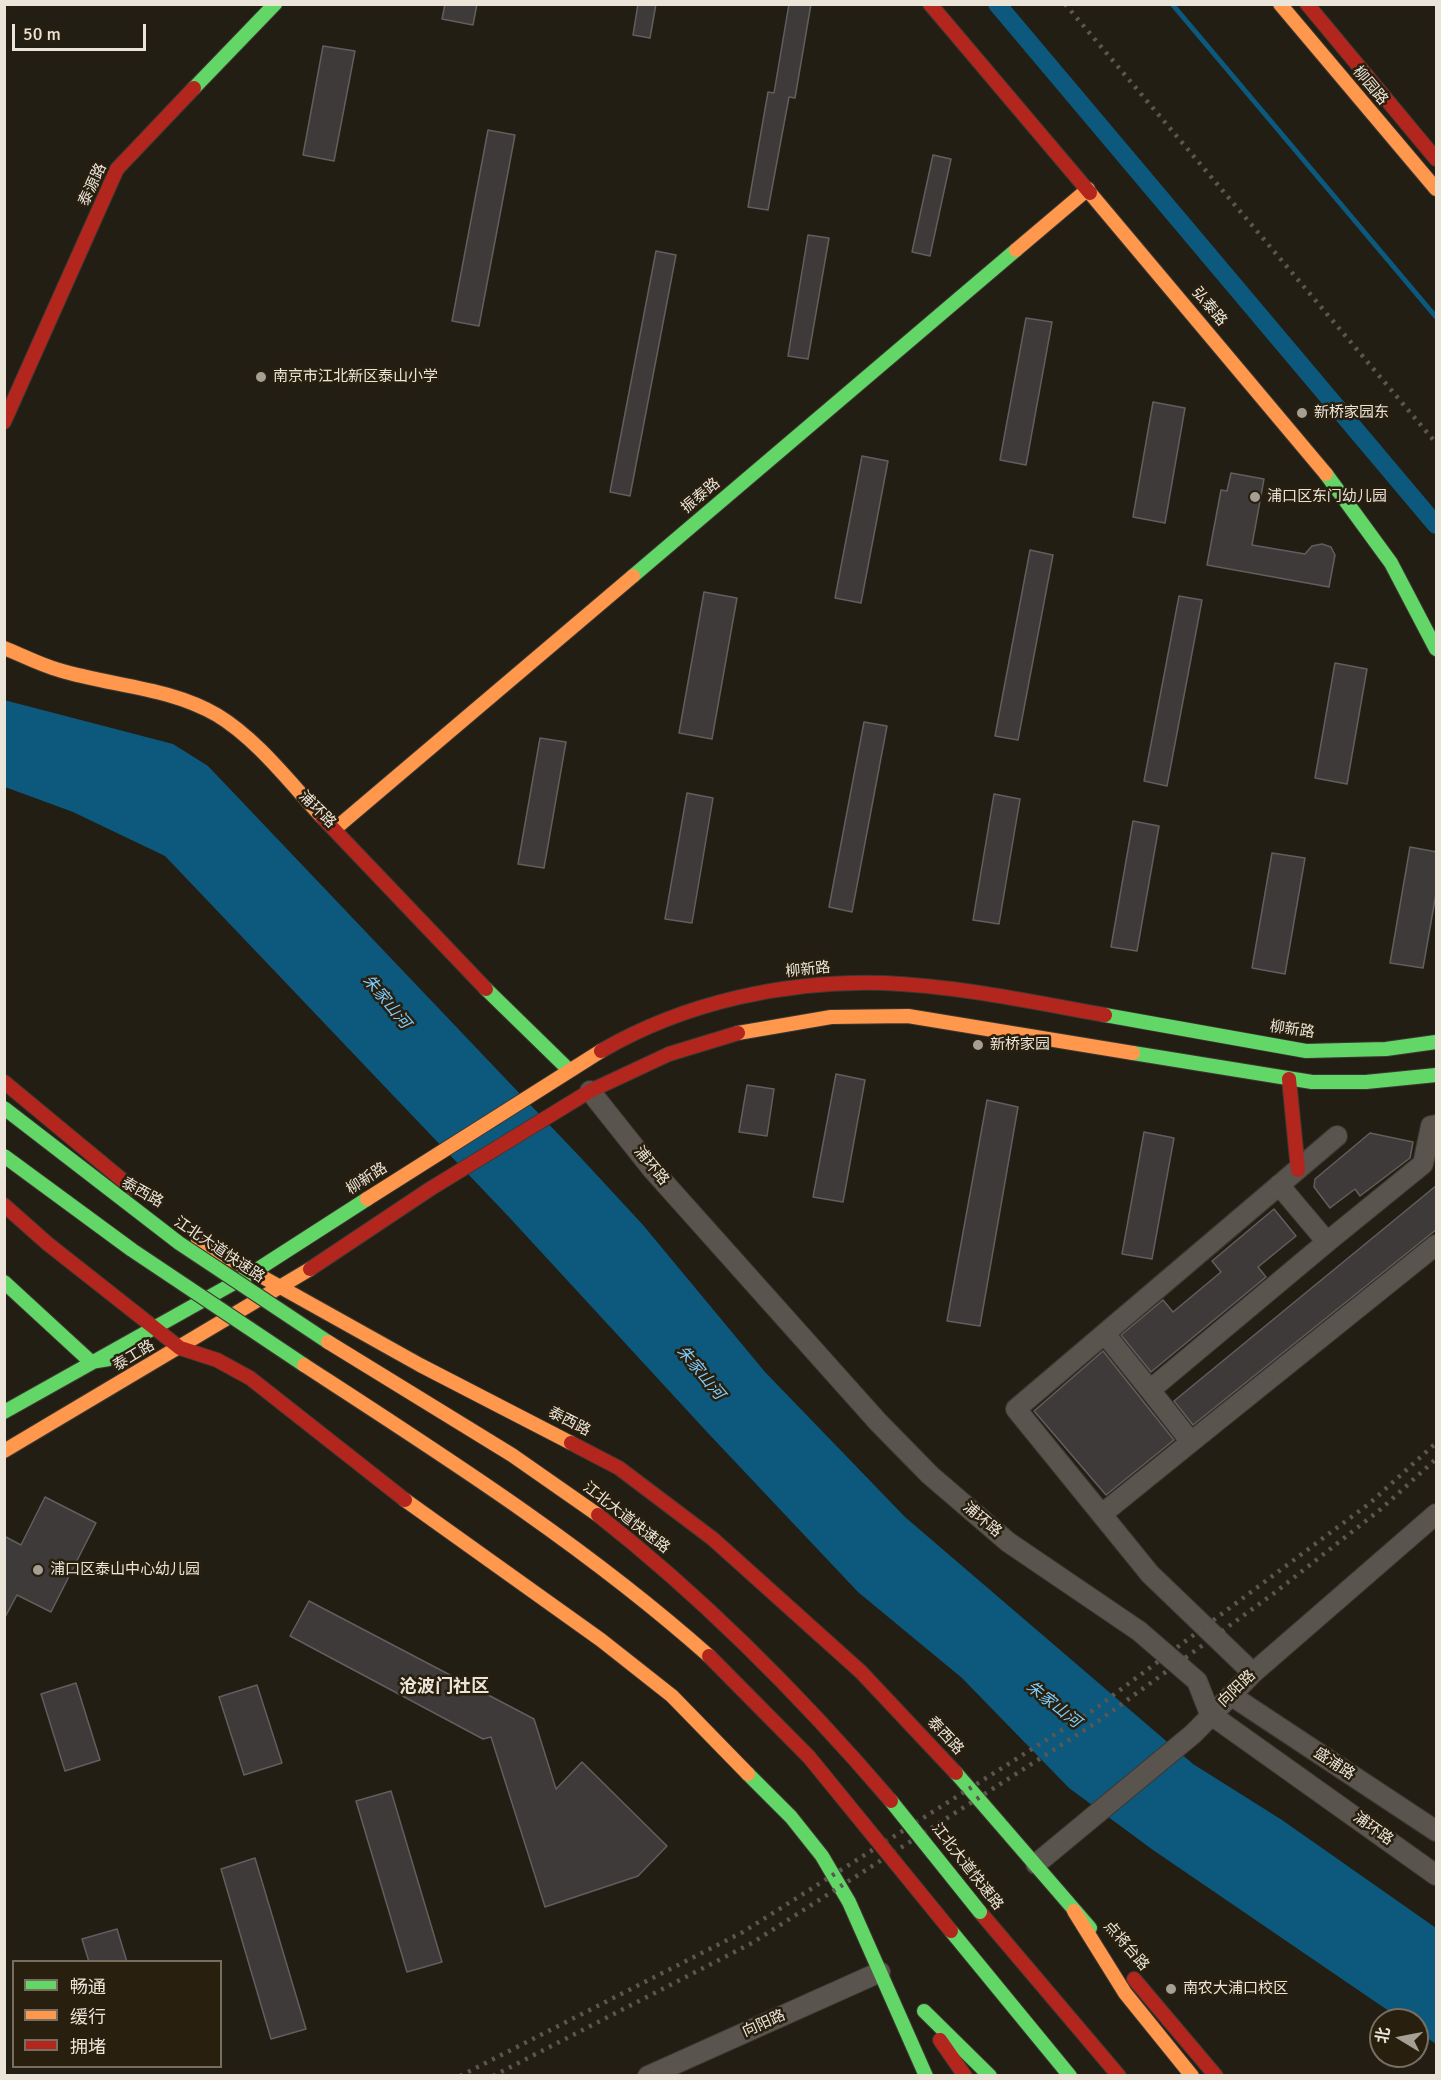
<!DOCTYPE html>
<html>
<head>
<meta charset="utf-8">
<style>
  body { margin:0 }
  #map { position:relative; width:1441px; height:2080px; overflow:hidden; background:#231e14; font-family:Signika,"Noto Sans SC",sans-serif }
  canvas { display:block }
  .frame { position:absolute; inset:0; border:6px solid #ebe4d9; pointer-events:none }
  .legend { position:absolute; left:12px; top:1960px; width:210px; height:108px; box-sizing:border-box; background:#291f0e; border:2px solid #776e5f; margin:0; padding:8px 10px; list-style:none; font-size:18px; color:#ebe4d9 }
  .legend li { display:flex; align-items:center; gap:12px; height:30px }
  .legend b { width:30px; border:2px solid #776e5f }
  .north { position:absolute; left:1369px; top:2008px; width:60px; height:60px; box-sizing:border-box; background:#291f0e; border:2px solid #776e5f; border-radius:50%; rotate:280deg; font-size:16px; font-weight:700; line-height:24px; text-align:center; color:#ebe4d9 }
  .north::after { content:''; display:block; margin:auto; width:21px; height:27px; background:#a59f94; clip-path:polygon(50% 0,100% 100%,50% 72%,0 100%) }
  .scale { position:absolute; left:12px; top:24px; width:134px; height:27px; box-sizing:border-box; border:3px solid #ebe4d9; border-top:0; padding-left:8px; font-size:18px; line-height:21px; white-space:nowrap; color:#ebe4d9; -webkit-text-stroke:4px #291f0e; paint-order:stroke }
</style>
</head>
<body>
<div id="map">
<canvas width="1441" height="2080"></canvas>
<div class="frame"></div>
<ul class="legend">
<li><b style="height:8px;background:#63d668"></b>畅通</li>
<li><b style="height:8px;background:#ff974d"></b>缓行</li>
<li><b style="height:8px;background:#b3261e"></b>拥堵</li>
</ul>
<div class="north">北</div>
<div class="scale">50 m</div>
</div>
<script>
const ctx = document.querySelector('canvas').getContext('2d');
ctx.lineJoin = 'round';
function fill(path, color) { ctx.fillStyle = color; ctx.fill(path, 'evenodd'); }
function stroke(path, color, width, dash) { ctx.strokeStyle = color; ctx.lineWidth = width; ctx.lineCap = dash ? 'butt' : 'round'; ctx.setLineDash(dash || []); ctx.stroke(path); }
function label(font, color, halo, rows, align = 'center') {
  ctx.font = font + ' Signika,"Noto Sans SC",sans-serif'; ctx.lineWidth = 5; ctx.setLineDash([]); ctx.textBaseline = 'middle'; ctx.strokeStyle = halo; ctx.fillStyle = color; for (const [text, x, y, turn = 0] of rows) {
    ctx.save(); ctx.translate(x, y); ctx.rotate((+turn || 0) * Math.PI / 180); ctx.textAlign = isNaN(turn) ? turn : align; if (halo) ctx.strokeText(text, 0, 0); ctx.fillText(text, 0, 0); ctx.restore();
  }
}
fill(new Path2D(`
  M4,700L173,744L208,766L581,1158L643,1225L765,1372L905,1517L1193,1764L1282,1820L1436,1928V2044L1417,2031V2020H1402L1153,1850L1069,1788L962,1678L858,1592L707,1432L508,1216L165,856L73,812L5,787Z`), '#0c597d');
stroke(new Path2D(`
  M1172,4L1436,317`), '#0c597d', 5);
stroke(new Path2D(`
  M997,4L1436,525`), '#0c597d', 18);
const building = new Path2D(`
  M445,4H477L473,25L442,19Z
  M638,4H656L650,38L633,35Z
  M789,4H811L795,98L789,97L768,210L748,207L768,92L774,93Z
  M323,46L355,51L334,161L303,155Z
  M488,130L515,135L479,326L452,321Z
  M933,155L951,159L930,256L912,252Z
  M808,235L829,238L808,359L788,356Z
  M656,251L676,255L630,496L610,492Z
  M1026,318L1052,322L1026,465L1000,460Z
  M1153,402L1185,408L1165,523L1133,517Z
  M862,456L888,461L861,603L835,598Z
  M1231,473L1264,479L1252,545L1305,554L1312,546L1322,544L1331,547L1335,555L1329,587L1207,565L1221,490L1227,491Z
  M1030,550L1053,555L1018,740L995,736Z
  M704,592L737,598L712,739L679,733Z
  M1179,596L1202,600L1167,786L1144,781Z
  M1335,663L1367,669L1347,784L1315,778Z
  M864,722L887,726L852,912L829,907Z
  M540,738L566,742L544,868L518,864Z
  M687,793L713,798L692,923L665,919Z
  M994,794L1020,799L999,924L973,920Z
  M1133,821L1159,826L1137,951L1111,947Z
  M1410,847L1437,852V888L1423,968L1390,963Z
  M1272,853L1305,858L1285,974L1252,968Z
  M836,1074L865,1080L843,1202L813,1197Z
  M747,1085L774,1089L767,1136L739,1132Z
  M987,1100L1018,1107L980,1326L947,1321Z
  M1144,1132L1174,1138L1152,1259L1122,1254Z
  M1370,1133L1413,1142L1410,1158L1360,1196L1355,1189L1330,1208L1314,1187L1315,1179Z
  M1437,1185V1229L1193,1425L1174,1401Z
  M1274,1209L1296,1236L1258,1267L1266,1277L1151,1372L1121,1335L1163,1300L1173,1312L1221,1272L1212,1261Z
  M1103,1351L1174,1440L1106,1495L1034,1411Z
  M45,1497L96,1523L51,1612L17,1595L4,1619V1536L21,1545Z
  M309,1601L534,1719L556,1789L582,1762L667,1846L638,1876L545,1907L491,1737L483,1739L290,1636Z
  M76,1683L100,1760L65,1771L41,1694Z
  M257,1685L282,1763L244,1775L219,1697Z
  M391,1791L442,1962L407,1972L356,1801Z
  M255,1858L306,2029L271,2039L221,1869Z
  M117,1929L127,1962H89L82,1939Z`);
fill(building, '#3d3a39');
stroke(building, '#625e5e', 1.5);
const street = new Path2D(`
  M590,1091L652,1169L878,1422L930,1475L1008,1542L1139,1631L1197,1681L1210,1714L1436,1875
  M1327,1242L1423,1164L1431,1126L1436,1125
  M1105,1334L1150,1390
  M1191,1442L1436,1245
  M1102,1514L1191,1442L1150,1390L1327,1242L1279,1185
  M1253,1673L1150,1574L1016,1409L1337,1136
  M1232,1696L1436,1831
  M1036,1864L1193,1734L1253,1673L1436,1514
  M648,2076L880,1972`);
const fast = new Path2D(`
  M194,88L275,4
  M1326,474L1391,563L1436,649
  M633,576L1016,250
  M486,989L569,1070
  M1105,1015L1306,1051L1386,1049L1436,1042
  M1133,1053L1312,1082H1366L1436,1075
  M4,1282L91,1362L109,1359
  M4,1412L252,1273L367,1199
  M956,1773L1090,1928
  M748,1774L791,1817L822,1856L849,1902L926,2076
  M951,1931L1070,2076
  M924,2011L990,2076`);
const slow = new Path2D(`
  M1280,4L1436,189
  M1090,193L1326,474
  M1016,250L1088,189
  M4,648C22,655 40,665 59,670C111,686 169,687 217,715C257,739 290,783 322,817
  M336,828L633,576
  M738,1033L831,1017L908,1016L1133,1053
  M367,1199L601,1051
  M198,1241L420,1365L571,1443
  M4,1451L310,1269
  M405,1500L601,1640L672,1696L748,1774
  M1074,1911L1125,1993L1192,2076`);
const jam = new Path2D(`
  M930,4L1090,193
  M1307,4L1436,159
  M4,422L117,169L194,88
  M322,817L486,989
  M601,1051C685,1002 787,980 884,983C958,986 1032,1002 1105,1015
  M1289,1079L1298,1170
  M4,1082L132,1188
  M4,1205L48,1244L180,1348L217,1360L250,1378L405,1500
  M310,1269L430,1189L590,1091L669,1054L738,1033
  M571,1443L619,1468L713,1539L861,1672L956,1773
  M980,1912L1119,2076
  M1134,1979L1216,2076
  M940,2040L965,2076`);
stroke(street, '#3c3831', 22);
stroke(fast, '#3c3831', 16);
stroke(slow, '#3c3831', 16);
stroke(jam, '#3c3831', 16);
stroke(street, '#59554e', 20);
stroke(fast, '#63d668', 14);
stroke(slow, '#ff974d', 14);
stroke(jam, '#b3261e', 14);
stroke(new Path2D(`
  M1065,4L1436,443
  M460,2076L743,1932L1092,1711L1370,1503L1436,1443
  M493,2076L752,1943L1097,1722L1273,1594L1381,1509L1436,1459`), '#5a5750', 4.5, [3, 6]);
const fastBridge = new Path2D(`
  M4,1108L179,1243L328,1342
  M4,1156L132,1250L304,1365
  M891,1801L980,1912`);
const slowBridge = new Path2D(`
  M328,1342L512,1455L598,1515
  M304,1365C444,1456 584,1545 709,1656`);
const jamBridge = new Path2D(`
  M598,1515C706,1600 801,1696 891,1801
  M709,1656L809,1757L951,1931`);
stroke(fastBridge, '#3c3831', 16, []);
stroke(slowBridge, '#3c3831', 16, []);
stroke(jamBridge, '#3c3831', 16, []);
stroke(fastBridge, '#63d668', 14);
stroke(slowBridge, '#ff974d', 14);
stroke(jamBridge, '#b3261e', 14);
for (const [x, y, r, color] of [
  [261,377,6,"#a59f94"],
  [1302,413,6,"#a59f94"],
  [1255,497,6,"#a59f94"],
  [978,1045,6,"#a59f94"],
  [38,1570,6,"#a59f94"],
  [1171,1989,6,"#a59f94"]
]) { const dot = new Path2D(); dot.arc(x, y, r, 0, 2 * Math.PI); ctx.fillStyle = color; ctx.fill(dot); stroke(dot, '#291f0e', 2); }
label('15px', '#ebe4d9', '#291f0e', [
  ["柳园路",1370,86,50],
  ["泰源路",93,185,-65],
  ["弘泰路",1209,307,50],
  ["振泰路",701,496,-40],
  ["浦环路",317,810,45],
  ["柳新路",808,970,-6],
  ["柳新路",1292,1030,8],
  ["浦环路",651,1166,51],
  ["柳新路",367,1179,-33],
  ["泰西路",142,1193,29],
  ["江北大道快速路",219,1250,34],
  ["泰工路",134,1356,-31],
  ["泰西路",569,1422,27],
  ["江北大道快速路",626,1518,38],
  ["浦环路",982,1520,40],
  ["向阳路",1237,1689,-44],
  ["泰西路",945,1736,47],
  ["盛浦路",1334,1764,33],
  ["浦环路",1373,1829,36],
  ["江北大道快速路",967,1867,52],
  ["点将台路",1126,1946,49],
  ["向阳路",764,2024,-24]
]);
label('15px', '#ebe4d9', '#291f0e', [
  ["南京市江北新区泰山小学",273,377],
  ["新桥家园东",1314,413],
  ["浦口区东门幼儿园",1267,497],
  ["新桥家园",990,1045],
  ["浦口区泰山中心幼儿园",50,1570],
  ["南农大浦口校区",1183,1989]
], 'left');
label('italic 16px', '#7ecbfa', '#291f0e', [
  ["朱家山河",386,1002,50],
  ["朱家山河",700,1373,50],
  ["朱家山河",1053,1705,38]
]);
label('bold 18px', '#ebe4d9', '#291f0e', [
  ["沧波门社区",444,1687]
]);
</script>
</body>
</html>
